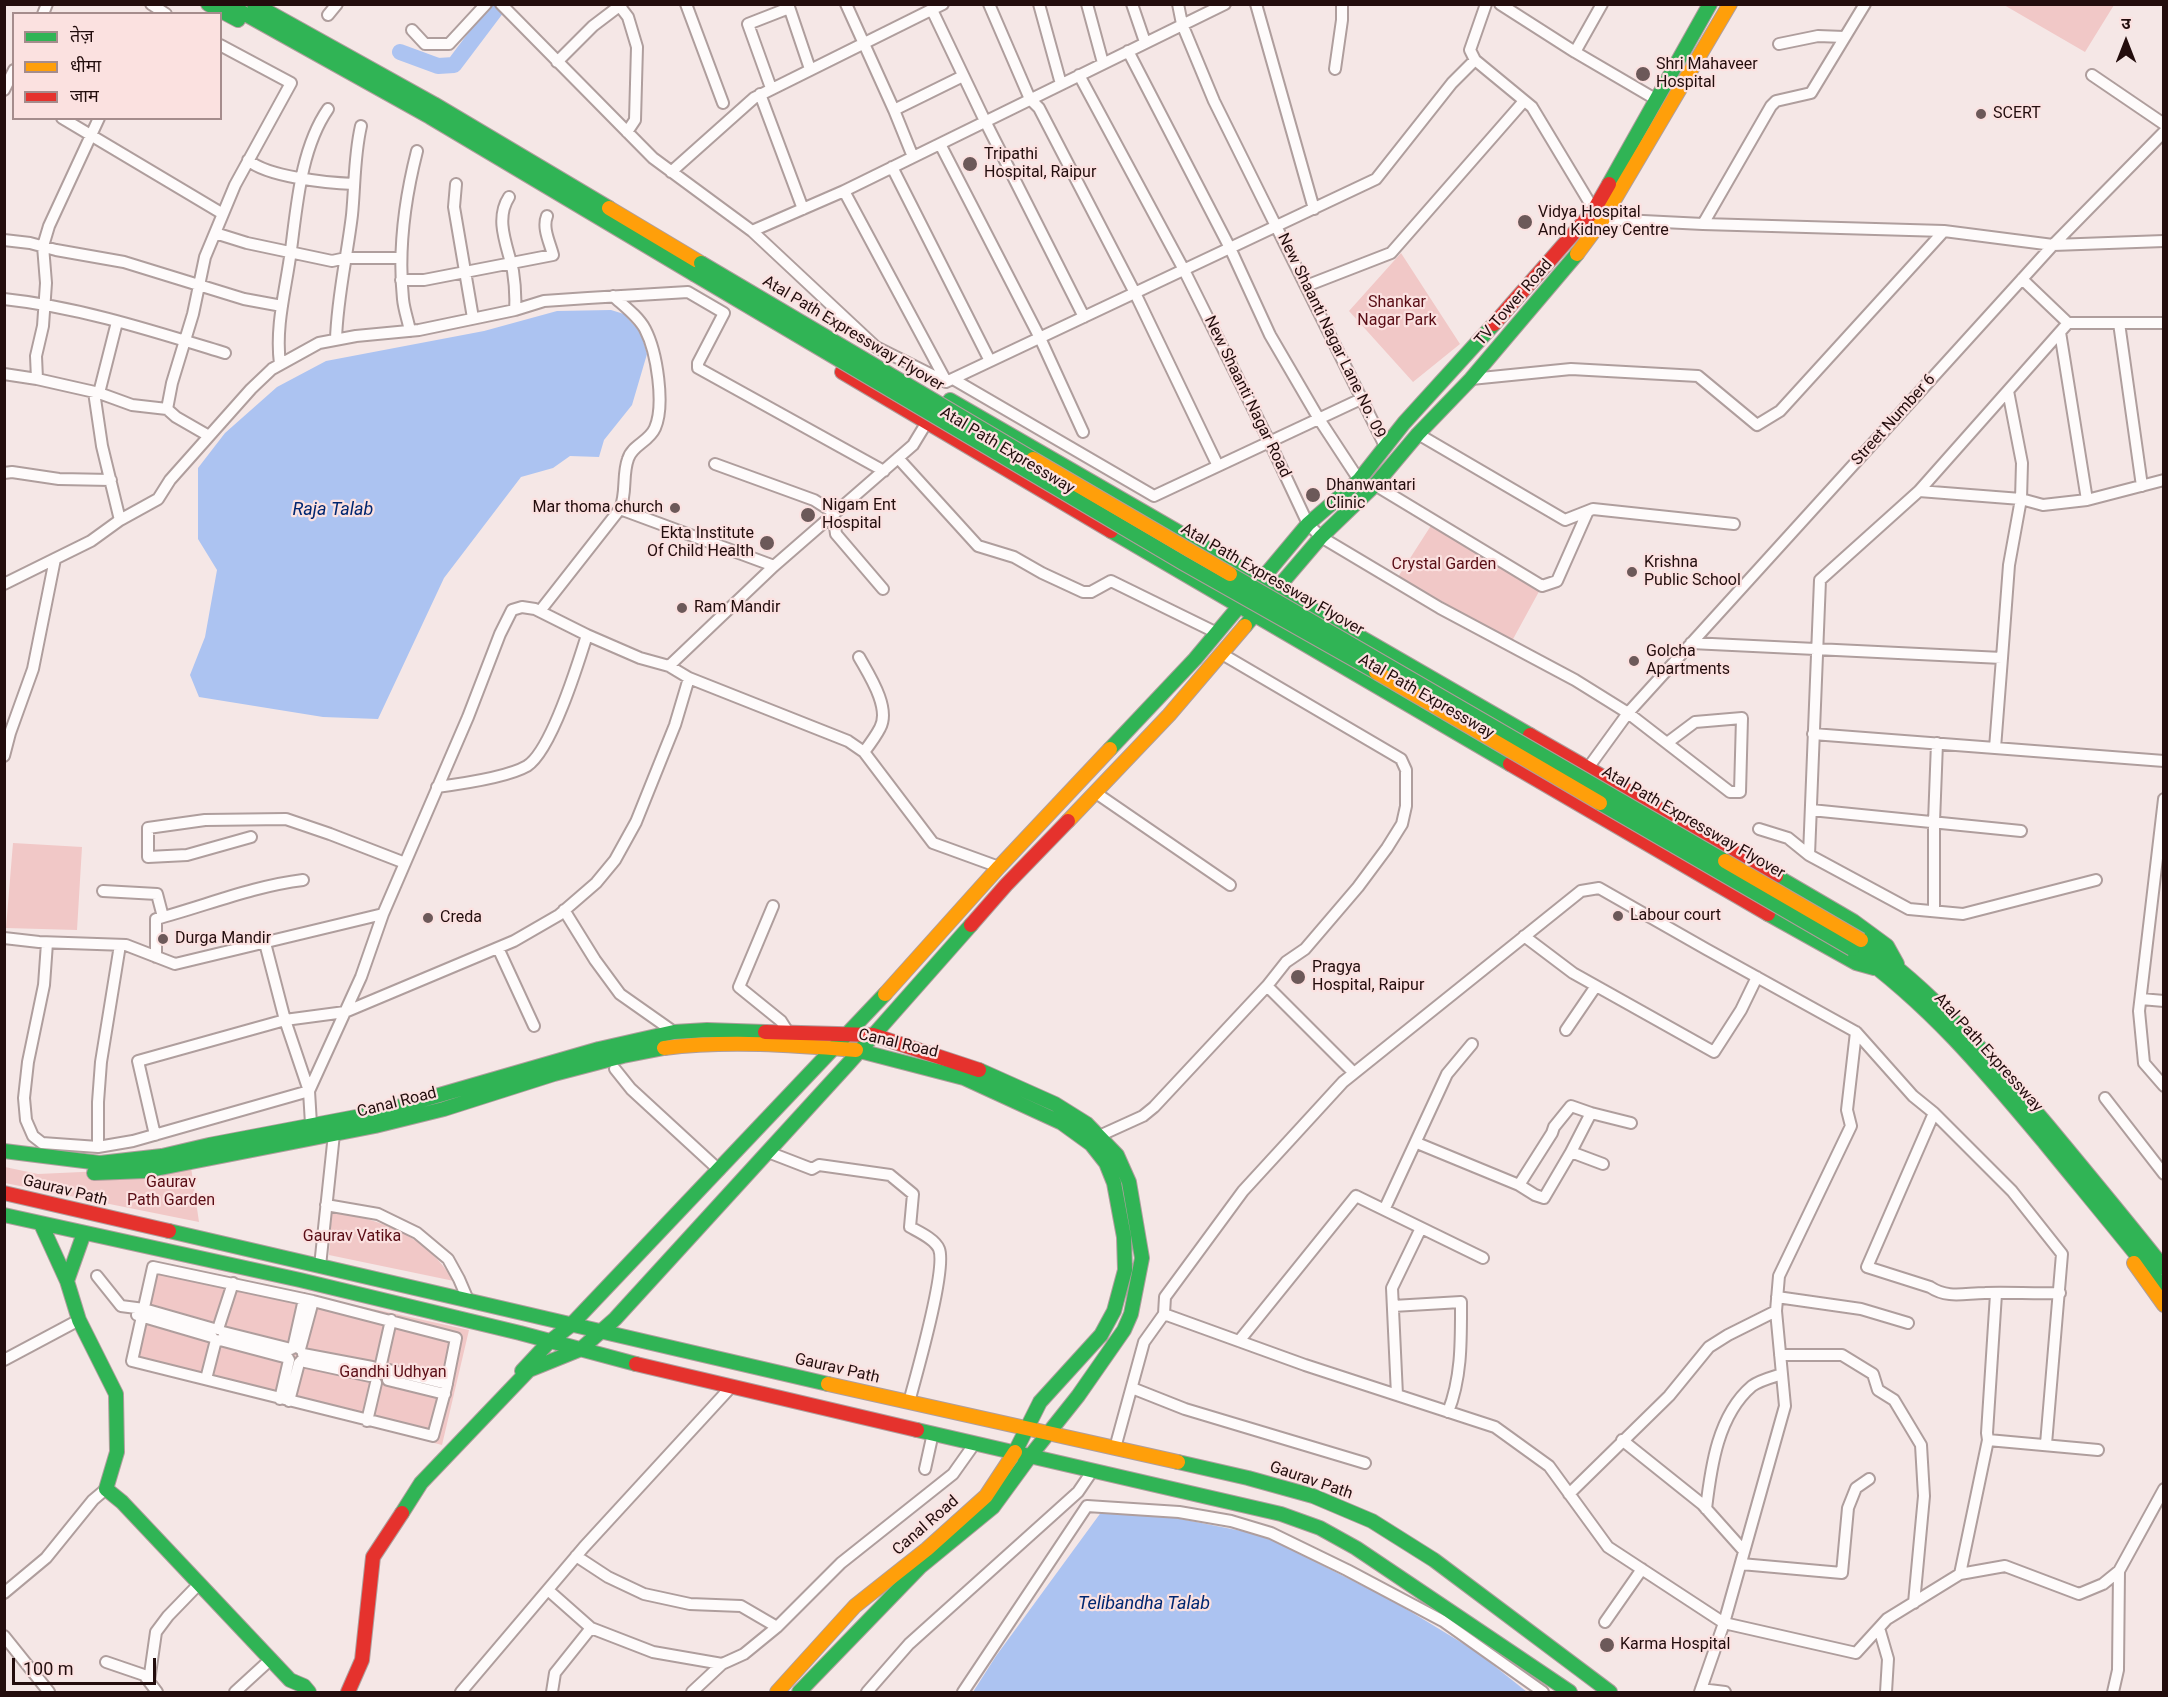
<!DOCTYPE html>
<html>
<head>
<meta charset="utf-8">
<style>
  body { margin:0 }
  #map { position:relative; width:2168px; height:1697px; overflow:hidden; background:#f5e7e6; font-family:Roboto,"Noto Sans Devanagari",sans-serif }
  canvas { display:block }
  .frame { position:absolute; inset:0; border:6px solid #230d0d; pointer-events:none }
  .legend { position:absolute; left:12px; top:12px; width:210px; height:108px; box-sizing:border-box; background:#fbe1e0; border:2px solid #a58c8c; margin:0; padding:8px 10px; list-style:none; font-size:18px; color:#230d0d }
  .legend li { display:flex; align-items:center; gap:12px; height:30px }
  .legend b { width:30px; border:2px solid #a58c8c }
  .north { position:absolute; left:2096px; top:12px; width:60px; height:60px; -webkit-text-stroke:4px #fbe1e0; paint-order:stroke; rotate:0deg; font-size:16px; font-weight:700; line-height:24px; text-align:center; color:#230d0d }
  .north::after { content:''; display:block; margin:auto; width:21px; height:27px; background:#230d0d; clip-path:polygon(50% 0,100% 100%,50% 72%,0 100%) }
  .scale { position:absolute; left:12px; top:1658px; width:144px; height:27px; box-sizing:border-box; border:3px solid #230d0d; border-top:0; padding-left:8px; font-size:18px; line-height:21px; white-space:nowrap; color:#230d0d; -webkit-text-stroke:4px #fbe1e0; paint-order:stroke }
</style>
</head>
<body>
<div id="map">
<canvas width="2168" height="1697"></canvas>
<div class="frame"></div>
<ul class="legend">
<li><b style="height:8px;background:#30b455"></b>तेज़</li>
<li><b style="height:8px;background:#ff9f0a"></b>धीमा</li>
<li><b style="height:8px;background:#e5322d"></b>जाम</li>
</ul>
<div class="north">उ</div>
<div class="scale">100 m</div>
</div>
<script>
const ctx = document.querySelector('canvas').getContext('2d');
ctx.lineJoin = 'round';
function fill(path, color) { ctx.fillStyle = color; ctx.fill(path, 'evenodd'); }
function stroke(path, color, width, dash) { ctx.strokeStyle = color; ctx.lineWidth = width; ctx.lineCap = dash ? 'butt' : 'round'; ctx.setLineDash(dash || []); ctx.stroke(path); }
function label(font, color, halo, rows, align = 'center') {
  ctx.font = font + ' Roboto,sans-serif'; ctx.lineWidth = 4.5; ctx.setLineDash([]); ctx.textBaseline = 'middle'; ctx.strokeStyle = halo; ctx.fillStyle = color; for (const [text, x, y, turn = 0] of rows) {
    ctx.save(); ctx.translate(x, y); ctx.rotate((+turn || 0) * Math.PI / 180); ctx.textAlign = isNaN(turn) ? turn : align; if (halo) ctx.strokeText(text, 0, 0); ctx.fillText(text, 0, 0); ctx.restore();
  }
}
fill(new Path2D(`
  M2004,5H2114L2085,52Z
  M1401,253L1460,344L1413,382L1349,311Z
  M1432,524L1542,586L1512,641L1398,577Z
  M13,843L82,847L77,930L6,928Z
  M5,1167L38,1174L191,1167L199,1222L5,1183Z
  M332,1209C384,1223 424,1233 454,1281L329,1255Z
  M150,1260L469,1330L442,1445L127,1364Z`), '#f1c8c7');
fill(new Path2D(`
  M611,310L624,314L641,333L647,354L632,405L604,440L599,457L570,456L553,468L521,477L444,578L378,719L323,717L199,697L190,675L205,637L217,570L198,539V468L225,433L277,387L326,361L484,331L557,311Z
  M1102,1511L1176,1518L1262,1535L1393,1601L1431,1624L1477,1652L1527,1692H973L996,1656Z`), '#acc3f1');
stroke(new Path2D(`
  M400,52L438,66L454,65L500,4`), '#acc3f1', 16);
const street = new Path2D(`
  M151,4L166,14
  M501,4L653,158L752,231L844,191L1225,4
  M618,4L628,17L637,47L635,120L627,132
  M686,4L723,103
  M788,4L810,69
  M846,4L894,110L913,157
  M989,4L1030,99L1039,108L1135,293L1218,466
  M1039,4L1061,84
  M1087,4L1103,63
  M1132,4L1145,42
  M1178,4L1182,24L1214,101L1385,446
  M1256,4L1314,209
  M1500,4L1575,52
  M1602,4L1575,52L1657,100
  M932,10L985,121L1084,317
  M43,14L47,4
  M328,15L337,4
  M412,30L425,44H449L486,4
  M1779,44L1818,36L1844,37
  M1128,51L1230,248L1270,335L1319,419L1359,480
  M1475,60L1470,50L1486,4
  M557,62L593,26L622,4
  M1335,69L1342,20V4
  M1079,75L1184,270L1270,443L1308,524L1321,537L1440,608L1575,680L1628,713L1730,792H1740L1742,718L1695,722L1667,743
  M2092,75L2164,124
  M771,88L748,24L789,8
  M4,90L14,70
  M760,94L803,209
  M894,110L963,76
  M62,118L223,214
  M940,144L1040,338L1083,432
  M248,160C267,177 328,183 354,184
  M892,167L990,361
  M671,172L754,98L943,4
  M456,184L454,207L473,318
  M844,191L946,381
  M509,197C494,220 508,247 513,271C515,284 516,296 515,310
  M1603,219L1703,224L1944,231L2053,245L2164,241
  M1703,224L1771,106L1776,101L1811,93L1865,4
  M752,231L876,347L946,382
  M215,233L247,243L332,261L346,258H401
  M4,240L30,243L56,250L124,262L244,299L282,306
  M2022,279L2068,323L1919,491L1820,580L1809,855L1909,909L1963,914L2096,880
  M401,280H424L553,255C550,243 542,228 547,216
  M1306,286L1391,253L1524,101
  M4,299C79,307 153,331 225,353
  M2068,323H2164
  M2119,323L2142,486
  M410,331C408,320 404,310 403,299C398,250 405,198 417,151
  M2060,332L2087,500
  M336,340C337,298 347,257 352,215C355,185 354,156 361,126
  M280,364C275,325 286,289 291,250C297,204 301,148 328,109
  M4,374L37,379L99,393L132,405L167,409L176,417L209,436
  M37,379L36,356L43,326L46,283L43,246L49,226L99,118
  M953,379L1154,496L1361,399
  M1471,379L1571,369L1698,376L1757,425L1780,411L1944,231
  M946,382L1376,179L1452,83L1475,60L1532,107L1594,210
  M94,392L102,446L120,520
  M99,393L117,322
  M167,409L172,383L193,314L205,257L235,185L291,83L220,45
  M1418,434L1565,520L1593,509L1734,524
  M898,458L978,546L1014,557L1042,573L1083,592H1091L1111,581L1217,633
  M715,464L814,500L833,512L836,534L883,589
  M4,473L12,472L59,479L111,480
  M1375,485L1542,586L1557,581L1588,511
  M1919,491L2021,499L2043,505L2087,500L2164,480
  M620,509L774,566
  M4,584L91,541L120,520L158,499L170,480L251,389L272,369L319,343L356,336L419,330L515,310L544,301L588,298L688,292L724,313L698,363V368L884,471
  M540,611L620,509C627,493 622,475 628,459C632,445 649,442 655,428C665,405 657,352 645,329C638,316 624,306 613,296
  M1691,643L2002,658L1995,748
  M859,657C869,675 891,708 880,728C876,736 870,744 864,752
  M2002,658L2009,565L2021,499L2022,463L2008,391
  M669,666L774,566L913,445L927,422
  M1813,734L2164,761
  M4,756L10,733L33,669L55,559
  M1588,768L1628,713L2053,245L2164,132
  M437,787C460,784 508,777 527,766C551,751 578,664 587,635
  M1096,793L1230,885
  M2164,799L2139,1011L2144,1063L2164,1086
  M1811,810L2021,831
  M1759,829L1788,838L1809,855
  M251,837L187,855L148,857V828L205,820L286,819L330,834L405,863
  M103,891L157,894L163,917
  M773,906L739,987L781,1021L788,1032
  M564,910L595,960L620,994L674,1032
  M1934,911V822L1937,743
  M1524,936L1573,973L1714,1052L1741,1010L1757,977
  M4,938L39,942L126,945L175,964L383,914
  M47,943L44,985L28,1062L24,1098L26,1120L33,1136L42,1143L98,1147L133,1141L309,1091L285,1020L265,943
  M498,948L534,1026
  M156,957V919C205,906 253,886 303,880
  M1267,986L1354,1073
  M2141,999L2164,1001
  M1566,1030L1596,986
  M615,1069L631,1089L719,1170
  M2105,1098L2164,1174
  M1934,1113L1867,1267L1930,1287C1948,1299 1965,1293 1985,1293C2009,1292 2035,1294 2060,1293
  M155,1135L138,1061L285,1020L345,1012L514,941L559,915L596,883L615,860L636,822L675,725L689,678
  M1095,1139L1099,1136L1143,1116L1154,1107L1267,986L1286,962L1305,949L1358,887L1387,848L1402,824L1406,806V770L1401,759L1222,654
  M1417,1143L1519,1185L1535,1195L1544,1198L1571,1152L1591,1113
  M98,1147V1102L101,1062L120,945
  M768,1152L812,1169L819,1165L890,1175L913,1194L910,1227C919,1232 935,1239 939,1249C947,1269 916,1376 909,1402
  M1571,1152L1603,1164
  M1519,1185L1552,1133L1554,1127L1571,1106L1591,1113L1631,1123
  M326,1205L378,1214L417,1233L448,1259L459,1279L468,1300
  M1385,1208L1447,1074L1472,1044
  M320,1266L334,1134L311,1124L309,1091L361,977L383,914L468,717L500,634L512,610L522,607L535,609L587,635L640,658L669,666L689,678L848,741L864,752L933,843L999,867
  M153,1267L313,1301L456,1338L446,1388L433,1436L132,1361Z
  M97,1276L121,1306L144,1309L214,1329
  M1777,1297L1861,1309L1908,1323
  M1393,1306L1461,1302C1461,1339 1462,1377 1448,1412
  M1164,1314L1165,1297L1243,1191L1343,1082L1581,891L1599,888L1706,949L1856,1032L1913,1096L1934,1113L2012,1191L2062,1254L2046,1444
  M137,1315L212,1337
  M218,1329L233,1283
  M223,1332L291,1349
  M220,1340L288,1358
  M1239,1341L1356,1196L1483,1258
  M293,1348L304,1299
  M300,1349L313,1301
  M303,1354L372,1367
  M1780,1355H1842L1873,1374L1878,1390L1894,1400L1921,1445L1924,1496L1914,1603
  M4,1360L79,1320
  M301,1361L370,1376
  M381,1364L391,1320
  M389,1370L447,1384
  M206,1379L216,1340
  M388,1380L445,1394
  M1132,1388L1185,1409L1365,1463
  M1397,1395L1392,1288L1421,1228
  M280,1399L289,1360
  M289,1401L299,1363
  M367,1421L376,1383
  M1622,1440L1702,1504L1744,1551
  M1988,1440L2098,1450
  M1115,1448L1144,1342L1164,1314L1305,1365L1495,1427L1549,1466L1608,1547L1724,1623L1856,1653L1887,1619L1960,1574L2005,1566L2079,1594L2103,1584L2119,1571L2164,1489
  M925,1469L933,1433
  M1569,1494L1669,1396L1709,1347L1728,1335L1776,1311
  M1706,1509C1711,1466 1718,1415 1752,1386C1760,1380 1773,1377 1782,1374
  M576,1556L608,1577L644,1594L690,1604L741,1606L777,1627
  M1741,1564L1842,1573L1848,1508L1856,1488L1869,1479
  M1960,1574L1988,1440L1987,1433L1996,1294
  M548,1590L591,1628L653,1652L722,1664
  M4,1593L46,1558L93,1500L106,1489
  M1605,1622L1642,1569
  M1879,1628L1888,1659L1886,1692
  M4,1636L49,1692
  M106,1662L144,1675L157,1692
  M149,1681L156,1632L168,1616L199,1584
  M1701,1689L1725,1692
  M235,1692L271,1659
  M461,1692L584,1547L731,1387
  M552,1692L555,1673L591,1628
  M692,1692L722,1664L744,1654L777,1627L841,1563L953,1474L975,1443
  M867,1692L909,1644L1078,1492L1093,1470
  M963,1692L1087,1506L1179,1512L1231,1521L1271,1533L1347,1570L1443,1621L1543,1692
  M1700,1692L1724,1623L1785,1406L1776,1311L1779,1276L1851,1126L1847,1110L1856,1032
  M2113,1692L2118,1670L2119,1571`);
const fast = new Path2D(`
  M208,4L238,20
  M227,4L430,117L694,274
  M254,4L434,104L609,208
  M1609,184L1710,4
  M950,400L1530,735
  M1111,531L1510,764
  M1245,626L1321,537L1375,485L1418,434L1471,379L1577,254
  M1110,749L1195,659L1308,524L1359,480L1404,423L1494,324
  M1776,876L1853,921L1887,946L1897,964
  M1768,914L1856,963L1874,968
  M1861,940C1934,992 1991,1058 2048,1126C2087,1173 2126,1220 2164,1268
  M1852,949C1930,1005 1984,1070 2045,1143C2085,1192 2125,1240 2164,1289
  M856,1050L964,1078L1062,1123L1091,1144L1106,1163L1114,1183L1124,1237L1125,1270L1114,1311L1101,1335L1040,1402L1015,1452
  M979,1070L1055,1104L1087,1124L1117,1155L1129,1182L1142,1258L1131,1314L1124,1330L1078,1396L1031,1455
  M4,1151L100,1163L162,1156L209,1145L377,1113L599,1049L674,1032L707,1030L765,1032
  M94,1173L145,1171L375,1126L444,1109L554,1074L623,1056L664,1048
  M4,1215L300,1280L520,1333L636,1364
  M41,1224L67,1281L79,1320L116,1394L117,1452L106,1489L122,1502L290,1680L304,1686L309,1692
  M169,1231C388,1282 607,1334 828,1384
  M67,1281L84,1233
  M522,1371L549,1342L570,1326L885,994
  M917,1430L1281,1514L1320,1528L1356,1548L1570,1692
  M1178,1462L1248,1478L1313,1496L1372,1521L1434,1560L1610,1692
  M402,1513L421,1483L529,1370L581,1349L615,1319L848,1064L971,925
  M799,1692L921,1566L993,1507L1031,1455`);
const slow = new Path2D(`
  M609,208L701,263
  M1577,254L1603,219L1730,4
  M1068,821L1169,715L1245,626
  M885,994L999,867L1110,749
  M664,1048C728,1040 792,1045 856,1050
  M2134,1263L2164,1305
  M828,1384L1178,1462
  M777,1692L855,1606L927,1549L986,1496L1015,1452`);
const jam = new Path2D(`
  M1494,324L1594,210L1609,184
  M842,372L1111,531
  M1530,735L1776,876
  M1510,764L1768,914
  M971,925L1006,885L1068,821
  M765,1032L873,1035L979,1070
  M4,1193L169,1231
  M636,1364L917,1430
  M348,1692L362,1660L373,1557L402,1513`);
stroke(street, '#af9e9d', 14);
stroke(fast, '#af9e9d', 16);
stroke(slow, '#af9e9d', 16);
stroke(jam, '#af9e9d', 16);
stroke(street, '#fefbfb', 10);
stroke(fast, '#30b455', 14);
stroke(slow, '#ff9f0a', 14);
stroke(jam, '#e5322d', 14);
const fastBridge = new Path2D(`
  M701,263L1033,459
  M694,274L1183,563L1376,672
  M1230,574L1725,861
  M1600,803L1852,949`);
const slowBridge = new Path2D(`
  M1033,459L1230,574
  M1376,672L1600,803
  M1725,861L1861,940`);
stroke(fastBridge, '#af9e9d', 16, []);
stroke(slowBridge, '#af9e9d', 16, []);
stroke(fastBridge, '#30b455', 14);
stroke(slowBridge, '#ff9f0a', 14);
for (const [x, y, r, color] of [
  [1643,74,8,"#6c5959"],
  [1981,114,6,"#6c5959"],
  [970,164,8,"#6c5959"],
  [1525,222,8,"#6c5959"],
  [1313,495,8,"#6c5959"],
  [675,508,6,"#6c5959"],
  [808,515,8,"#6c5959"],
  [767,543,8,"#6c5959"],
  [1632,572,6,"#6c5959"],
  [682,608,6,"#6c5959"],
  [1634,661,6,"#6c5959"],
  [1618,916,6,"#6c5959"],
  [428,918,6,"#6c5959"],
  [163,939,6,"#6c5959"],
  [1298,977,8,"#6c5959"],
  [1607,1645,8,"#6c5959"]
]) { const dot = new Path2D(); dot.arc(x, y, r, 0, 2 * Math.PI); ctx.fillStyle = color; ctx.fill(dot); stroke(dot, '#fbe1e0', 2); }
label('16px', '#230d0d', '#fbe1e0', [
  ["Shri Mahaveer",1656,65],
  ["Hospital",1656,83],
  ["SCERT",1993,114],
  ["Tripathi",984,155],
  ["Hospital, Raipur",984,173],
  ["Vidya Hospital",1538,213],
  ["And Kidney Centre",1538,231],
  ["Dhanwantari",1326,486],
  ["Clinic",1326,504],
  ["Nigam Ent",822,506],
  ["Hospital",822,524],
  ["Mar thoma church",663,508,"right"],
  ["Ekta Institute",754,534,"right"],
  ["Of Child Health",754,552,"right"],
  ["Krishna",1644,563],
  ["Public School",1644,581],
  ["Ram Mandir",694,608],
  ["Golcha",1646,652],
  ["Apartments",1646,670],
  ["Labour court",1630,916],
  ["Creda",440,918],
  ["Durga Mandir",175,939],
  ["Pragya",1312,968],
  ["Hospital, Raipur",1312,986],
  ["Karma Hospital",1620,1645]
], 'left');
label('16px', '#5a0e16', '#fbe1e0', [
  ["Shankar",1397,303],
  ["Nagar Park",1397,321],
  ["Crystal Garden",1444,565],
  ["Gaurav",171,1183],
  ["Path Garden",171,1201],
  ["Gaurav Vatika",352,1237],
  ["Gandhi Udhyan",393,1373]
]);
label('16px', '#230d0d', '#fbe1e0', [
  ["TV Tower Road",1514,303,-49],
  ["Atal Path Expressway Flyover",853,334,31],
  ["New Shaanti Nagar Lane No. 09",1331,336,64],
  ["New Shaanti Nagar Road",1247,397,64],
  ["Street Number 6",1894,420,-48],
  ["Atal Path Expressway",1007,451,31],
  ["Atal Path Expressway Flyover",1272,580,30],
  ["Atal Path Expressway",1426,697,30],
  ["Atal Path Expressway Flyover",1693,823,30],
  ["Canal Road",898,1044,13],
  ["Atal Path Expressway",1988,1053,48],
  ["Canal Road",397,1103,-14],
  ["Gaurav Path",65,1191,14],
  ["Gaurav Path",837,1369,13],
  ["Gaurav Path",1311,1481,19],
  ["Canal Road",926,1526,-41]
]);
label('italic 18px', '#002670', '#fbe1e0', [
  ["Raja Talab",333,510],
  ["Telibandha Talab",1144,1604]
]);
</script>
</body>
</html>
